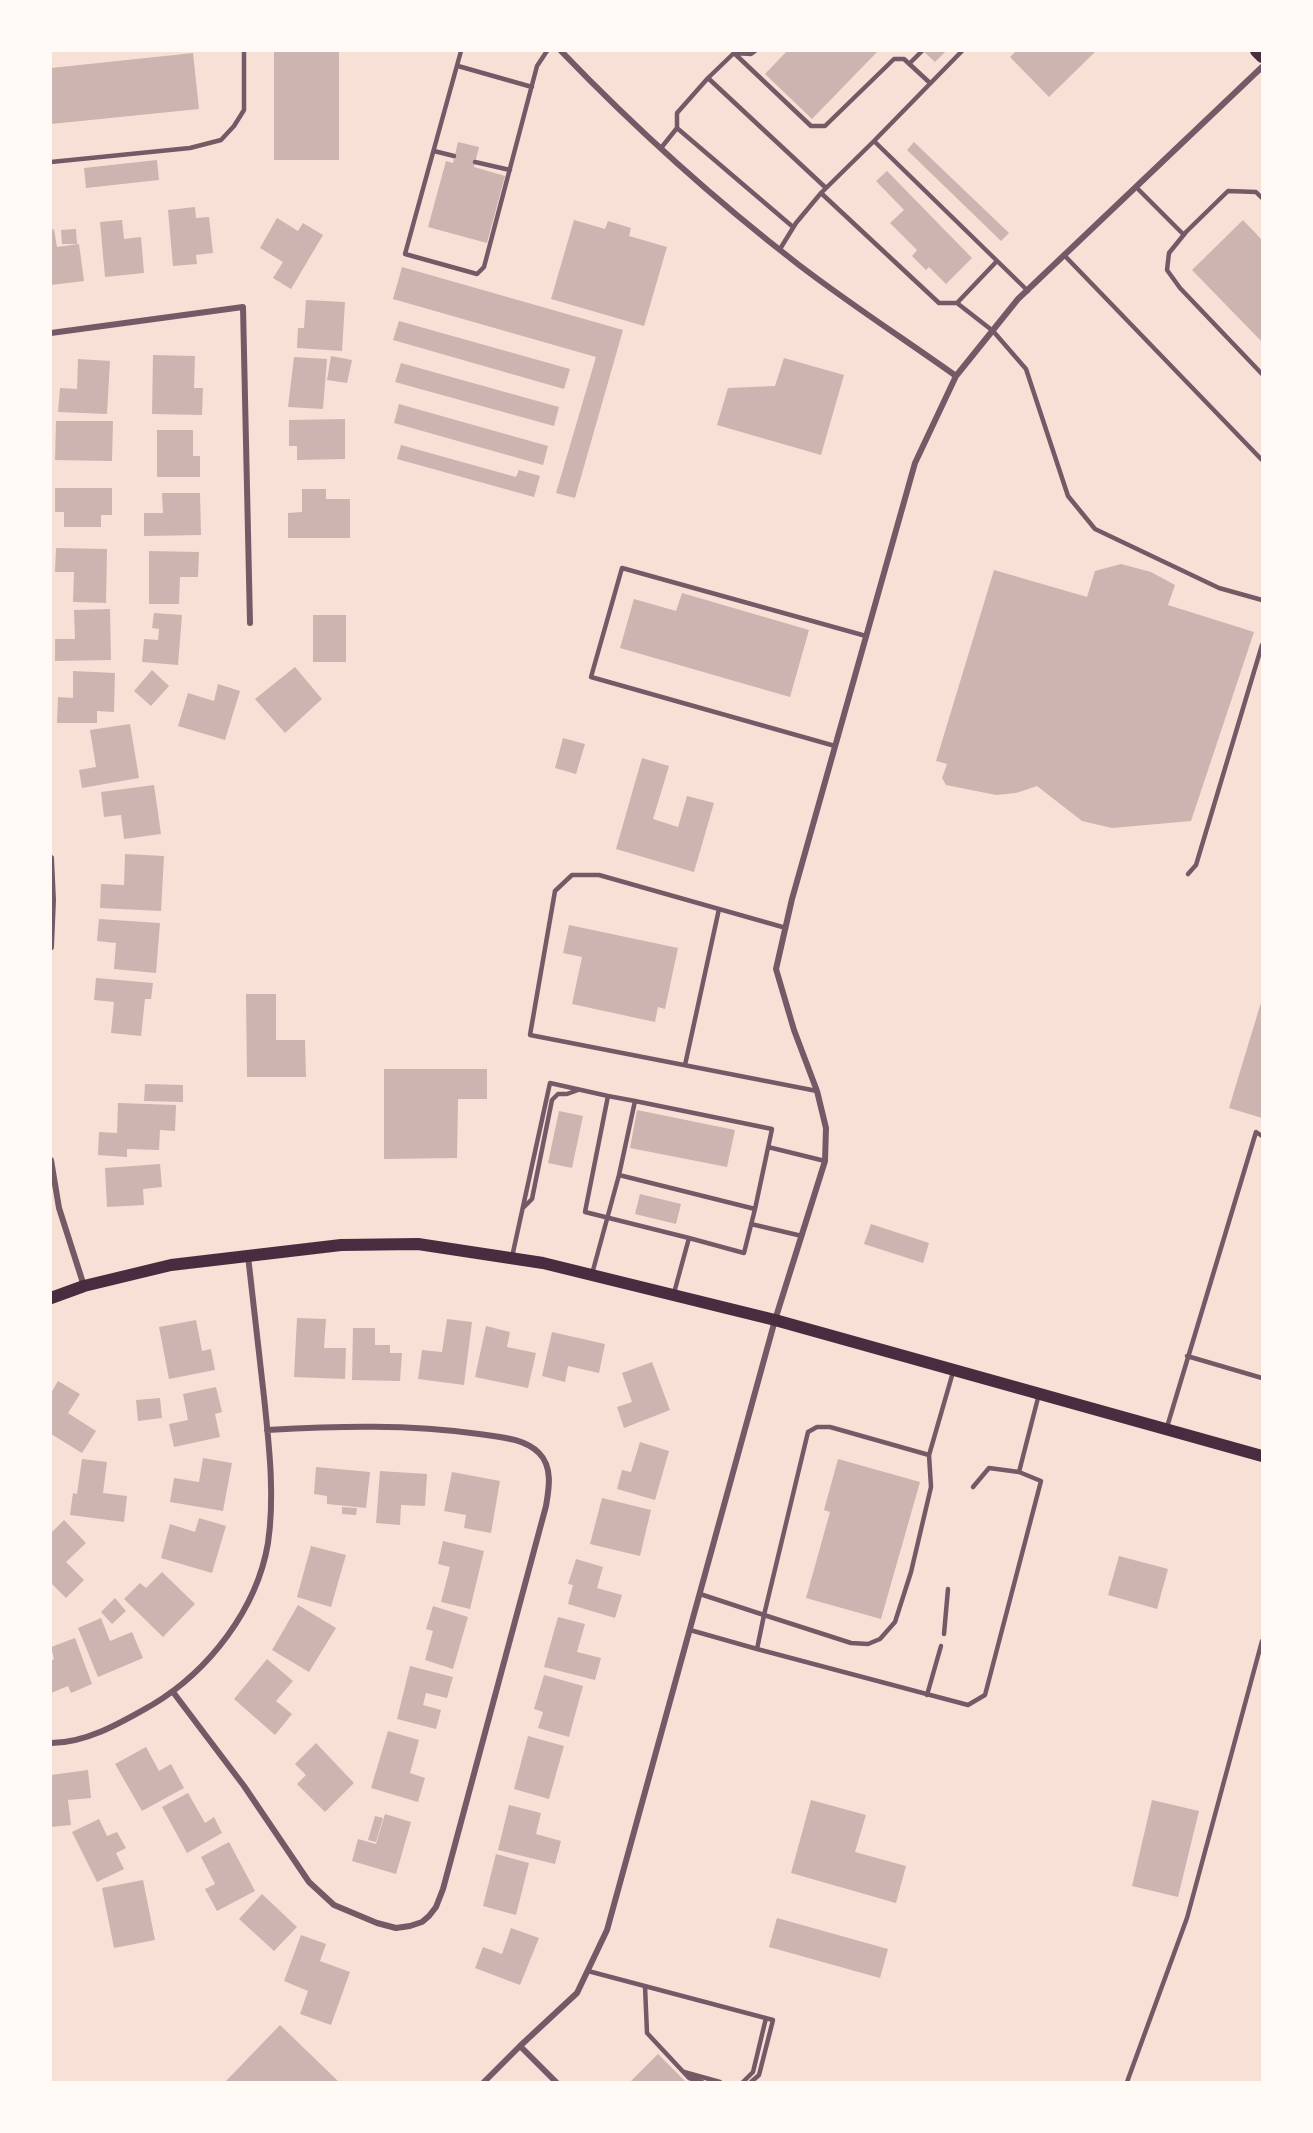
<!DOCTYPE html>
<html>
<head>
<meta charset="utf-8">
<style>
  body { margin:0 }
  #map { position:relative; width:1313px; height:2133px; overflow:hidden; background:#f7e1d7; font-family:"Archivo Narrow",sans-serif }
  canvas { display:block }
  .frame { position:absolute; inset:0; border:52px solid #fffaf5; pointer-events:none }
</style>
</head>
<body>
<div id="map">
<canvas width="1313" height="2133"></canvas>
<div class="frame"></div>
</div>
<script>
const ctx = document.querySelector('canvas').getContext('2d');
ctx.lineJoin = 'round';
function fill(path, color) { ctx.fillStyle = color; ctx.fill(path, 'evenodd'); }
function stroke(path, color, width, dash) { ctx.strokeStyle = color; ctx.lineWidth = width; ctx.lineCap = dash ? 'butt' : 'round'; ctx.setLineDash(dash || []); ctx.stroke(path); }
fill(new Path2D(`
  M274,51H339V160H274Z
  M787,51H878L812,119L765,74Z
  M923,51H946L935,62Z
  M1016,51H1096L1049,97L1010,57Z
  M193,53L199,109L51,124V68Z
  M458,142L479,147L474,167L505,176L487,243L428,227L446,161L453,163Z
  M914,142L1009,233L1001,241L907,150Z
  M157,160L159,180L86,188L84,168Z
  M887,171L972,258L946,284L929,267L926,270L912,256L917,250L890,223L904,210L876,181Z
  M195,207L196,218L209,217L213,253L196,255L197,264L173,266L168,210Z
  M277,218L298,231L303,223L323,235L291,289L273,278L283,262L260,248Z
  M122,220L124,239L141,237L144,273L105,277L100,222Z
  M574,220L605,229L608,221L631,228L629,236L667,247L644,326L551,299Z
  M1243,220L1262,240V342L1192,270Z
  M54,229L57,247L79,244L84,281L51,285V230Z
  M76,229L77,244H62L61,230Z
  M402,267L623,330L575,498L556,493L596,357L393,299Z
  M306,300L345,302L342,351L297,348L298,328H304Z
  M399,321L570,369L564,389L393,340Z
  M153,355L195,356L194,388H203L202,415L152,414Z
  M331,356L352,360L347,383L327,380Z
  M294,357L327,359L323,409L288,407Z
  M784,358L844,375L821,455L717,425L728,388L775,386Z
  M78,359L110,361L107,414L58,412L60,388L77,389Z
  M401,363L559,407L554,426L395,382Z
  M399,404L548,446L543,465L394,423Z
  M345,419V459L297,460V446H289V420Z
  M56,421H113L112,461L55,460Z
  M157,430H193V456H200V477H157Z
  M401,445L516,477L519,470L540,476L534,497L397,459Z
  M55,488H112V515H101V527H64V512H55Z
  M302,489H326V499H350V538H288V513L302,512Z
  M162,493H200L201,535L144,536V513H163Z
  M56,548L107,549L106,603L73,602L74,572H55Z
  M149,551L199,552L198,577H180L179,604H149Z
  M1121,564L1151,572L1175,585L1168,605L1254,632L1191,821L1112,828L1082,821L1037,786L1016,793L996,795L946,785L942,778L947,764L936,761L994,570L1087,597L1095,571Z
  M682,593L809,630L790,697L620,648L634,599L676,611Z
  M110,609L111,660L55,661V639H75L74,610Z
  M154,613L182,615L178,665L142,662L144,639L158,640L159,629L152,628Z
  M313,615H346V662H313Z
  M295,667L322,699L285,733L255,699Z
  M152,670L169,686L151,706L134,691Z
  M73,671L115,673L114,712L97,711V723H57L58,697L73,698Z
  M218,684L240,691L225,740L178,726L188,693L214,701Z
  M130,724L139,778L82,788L79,770L96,767L90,730Z
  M563,738L585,744L576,774L555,768Z
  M642,758L669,766L653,819L678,827L687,796L714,803L694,872L616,849Z
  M154,785L161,834L124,839L121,815L104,817L101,792Z
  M125,854L164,856L161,911L100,908L101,884L124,885Z
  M99,919L160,923L156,973L114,969L116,943L97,941Z
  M569,925L678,948L665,1009L658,1007L655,1022L572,1004L582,957L563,953Z
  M96,978L153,983L151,999H145L141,1036L111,1033L114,1002L94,1000Z
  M246,994H276V1040H305L306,1077H247Z
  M1262,999V1118L1229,1108Z
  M384,1069H487V1099H458L457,1158L384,1159Z
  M145,1084L183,1085V1102L144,1101Z
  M118,1103L176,1105L175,1131L160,1130L159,1150L127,1149V1157L98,1155L99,1132L117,1133Z
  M637,1110L735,1130L727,1167L630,1148Z
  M559,1111L583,1116L572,1168L548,1163Z
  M160,1164L162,1187L143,1189L144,1205L107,1207L105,1168Z
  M640,1194L681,1204L676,1224L635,1214Z
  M871,1224L929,1243L923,1263L864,1244Z
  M297,1318L326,1319L324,1348H346L345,1379L294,1377Z
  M447,1319L472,1322L464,1385L418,1379L422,1350L442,1352Z
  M196,1320L202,1351L211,1349L215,1370L169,1379L159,1327Z
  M486,1326L510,1332L507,1347L536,1353L528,1388L475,1377Z
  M353,1328H375V1345H390V1353H402L400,1381L352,1380Z
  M552,1332L605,1344L599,1373L568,1366L565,1382L542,1376Z
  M652,1362L670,1410L624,1428L617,1407L632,1402L622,1373Z
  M58,1381L80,1394L68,1413L96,1431L82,1453L51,1434V1393Z
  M216,1387L222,1412L215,1414L220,1437L174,1447L169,1424L188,1420L183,1394Z
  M160,1398L162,1418L138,1421L136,1400Z
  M640,1442L669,1451L655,1500L617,1489L622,1470L631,1472Z
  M203,1458L232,1463L223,1511L170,1502L174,1478L199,1482Z
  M82,1459L107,1462L103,1493L127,1496L124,1522L70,1515L73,1493L77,1494Z
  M838,1459L920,1482L881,1619L806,1598L830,1512L824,1510Z
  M316,1467L370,1472L366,1508L327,1504V1496L314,1494Z
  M380,1471L427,1474L425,1506L401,1505L400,1525L376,1523Z
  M452,1472L500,1481L491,1533L464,1528L466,1515L444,1511Z
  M602,1498L651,1510L640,1556L590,1544Z
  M342,1507L357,1508L356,1515L342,1514Z
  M199,1518L226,1526L212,1573L161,1558L170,1524L195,1532Z
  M64,1520L86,1543L66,1562L84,1580L66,1598L51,1583V1533Z
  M443,1541L484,1551L470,1609L441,1602L450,1567L438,1564Z
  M311,1546L346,1555L331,1607L297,1597Z
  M1119,1556L1168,1569L1157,1609L1108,1595Z
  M576,1559L603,1567L597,1588L622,1595L615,1618L568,1604L573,1585L568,1584Z
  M162,1572L195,1604L163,1637L124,1599L140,1583L146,1588Z
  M115,1598L126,1611L112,1624L101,1612Z
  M298,1605L336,1628L309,1672L272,1650Z
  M433,1606L468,1617L453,1669L425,1660L433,1631L426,1629Z
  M558,1617L585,1624L577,1652L601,1658L595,1680L544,1667Z
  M101,1618L110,1641L132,1632L143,1658L98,1677L78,1628Z
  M75,1638L92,1684L71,1693L68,1686L51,1693V1661L54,1659L51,1647Z
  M267,1659L293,1681L276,1701L292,1714L275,1735L234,1699Z
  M410,1666L453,1677L447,1698L426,1693L423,1705L441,1710L436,1729L397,1719Z
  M544,1675L583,1686L569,1737L538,1728L543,1712L534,1709Z
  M388,1731L419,1740L410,1773L425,1778L418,1802L371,1788Z
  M528,1736L564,1746L549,1799L514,1789Z
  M316,1743L354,1783L325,1812L297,1784L306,1775L295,1764Z
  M146,1747L159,1771L171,1764L184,1788L142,1811L115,1764Z
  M88,1770L91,1798L68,1800L71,1825L51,1827V1775Z
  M188,1793L205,1823L214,1817L222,1833L187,1853L162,1807Z
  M811,1800L866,1815L855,1852L906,1866L896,1903L791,1873Z
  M1152,1800L1199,1811L1178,1897L1132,1886Z
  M509,1805L541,1813L536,1834L561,1841L555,1864L498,1850Z
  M385,1814L411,1822L396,1874L352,1861L358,1839L376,1844Z
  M375,1816L383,1818L376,1842L368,1840Z
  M99,1819L107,1836L117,1832L126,1848L116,1853L124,1869L97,1882L72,1832Z
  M229,1842L255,1891L217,1911L205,1889L215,1884L201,1857Z
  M496,1854L529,1863L516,1915L483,1906Z
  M143,1880L155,1940L114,1948L102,1888Z
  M262,1894L297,1927L274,1951L239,1919Z
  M777,1918L888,1949L880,1978L769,1947Z
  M511,1928L539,1938L520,1985L475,1968L483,1947L502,1954Z
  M301,1935L326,1944L320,1961L350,1972L331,2025L300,2014L308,1991L284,1981Z
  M280,2025L339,2082H225Z
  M658,2054L686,2082H630Z`), '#ccb4b1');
stroke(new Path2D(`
  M461,51L405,254L477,274L484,267L537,66L547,51
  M734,53L811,126H825L894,59H904L930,83
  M909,64L922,51
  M458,66L532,87
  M708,78L734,53L751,54L755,51
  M677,128L793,227
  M874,141L962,51
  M661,148L677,128V113L708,78L826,188
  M434,151L454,156
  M51,162L190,148L221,140L234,126L244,110V51
  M475,162L510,170
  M1136,187L1184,235
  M1262,198L1256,192L1228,191L1186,232L1169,253L1167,270L1180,288L1262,374
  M780,249L796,223L821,193
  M1064,255L1262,460
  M1028,291L874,141L821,193L939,303H957L993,331L1026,369L1068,496L1095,529L1219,588L1262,600
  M957,303L997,261
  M835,746L591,677L622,568L866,636
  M1188,874L1196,865L1262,645
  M786,928L599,875H572L555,891L530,1035L817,1091
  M685,1065L719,909
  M608,1096L635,1101L619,1175
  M768,1147L825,1161
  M524,1207L532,1199L552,1100L558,1094H567L578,1090
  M751,1224L802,1236
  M512,1257L550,1083L608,1096L585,1212L689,1238L744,1253L755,1209
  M592,1274L619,1175L755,1209L772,1129L635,1101
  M674,1293L689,1238
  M1187,1356L1262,1378
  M1167,1427L1256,1132L1262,1136
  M973,1487L989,1468L1019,1472
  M700,1594L764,1615L808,1432L817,1427H830L929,1455
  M690,1630L757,1649L764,1615L851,1643L868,1644L880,1639L895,1622L911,1572L931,1487L929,1455L953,1372
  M944,1634L948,1589
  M757,1649L968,1705L985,1695L1041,1481L1019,1472L1039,1394
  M927,1695L941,1646
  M588,1971L773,2020L759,2075L751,2082
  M645,1986L647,2033L689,2078L702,2082
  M684,2072L720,2082
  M743,2082L753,2072L766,2018
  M1127,2082L1187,1918L1262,1641`), '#755966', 4.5);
stroke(new Path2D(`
  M561,51C635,128 715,200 799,265C850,304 904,339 956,376
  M51,333L243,307L250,623
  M51,858L53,900L51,947
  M51,1160L59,1208L84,1286
  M173,1692L244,1786L309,1882L334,1905L377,1923L396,1928L410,1926L422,1922L429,1916L436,1907L443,1889L546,1506C549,1489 553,1467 539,1453C524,1438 499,1437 479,1434C408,1424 338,1426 267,1430
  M51,1743C87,1743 122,1722 152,1705C209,1671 257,1609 268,1543C275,1495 269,1445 264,1397C259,1350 253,1303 248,1256
  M520,2046L556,2082
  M484,2082L520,2046L577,1993L607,1930L775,1320L825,1161L826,1128L817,1091L794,1030L776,969L792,899L915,463L956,376L1018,299L1262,67`), '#755966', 6);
stroke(new Path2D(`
  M1256,51L1262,57
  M51,1298L84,1286L171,1265L341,1245L418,1244L543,1263L775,1320L1262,1456`), '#4a2c40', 12);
</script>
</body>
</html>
